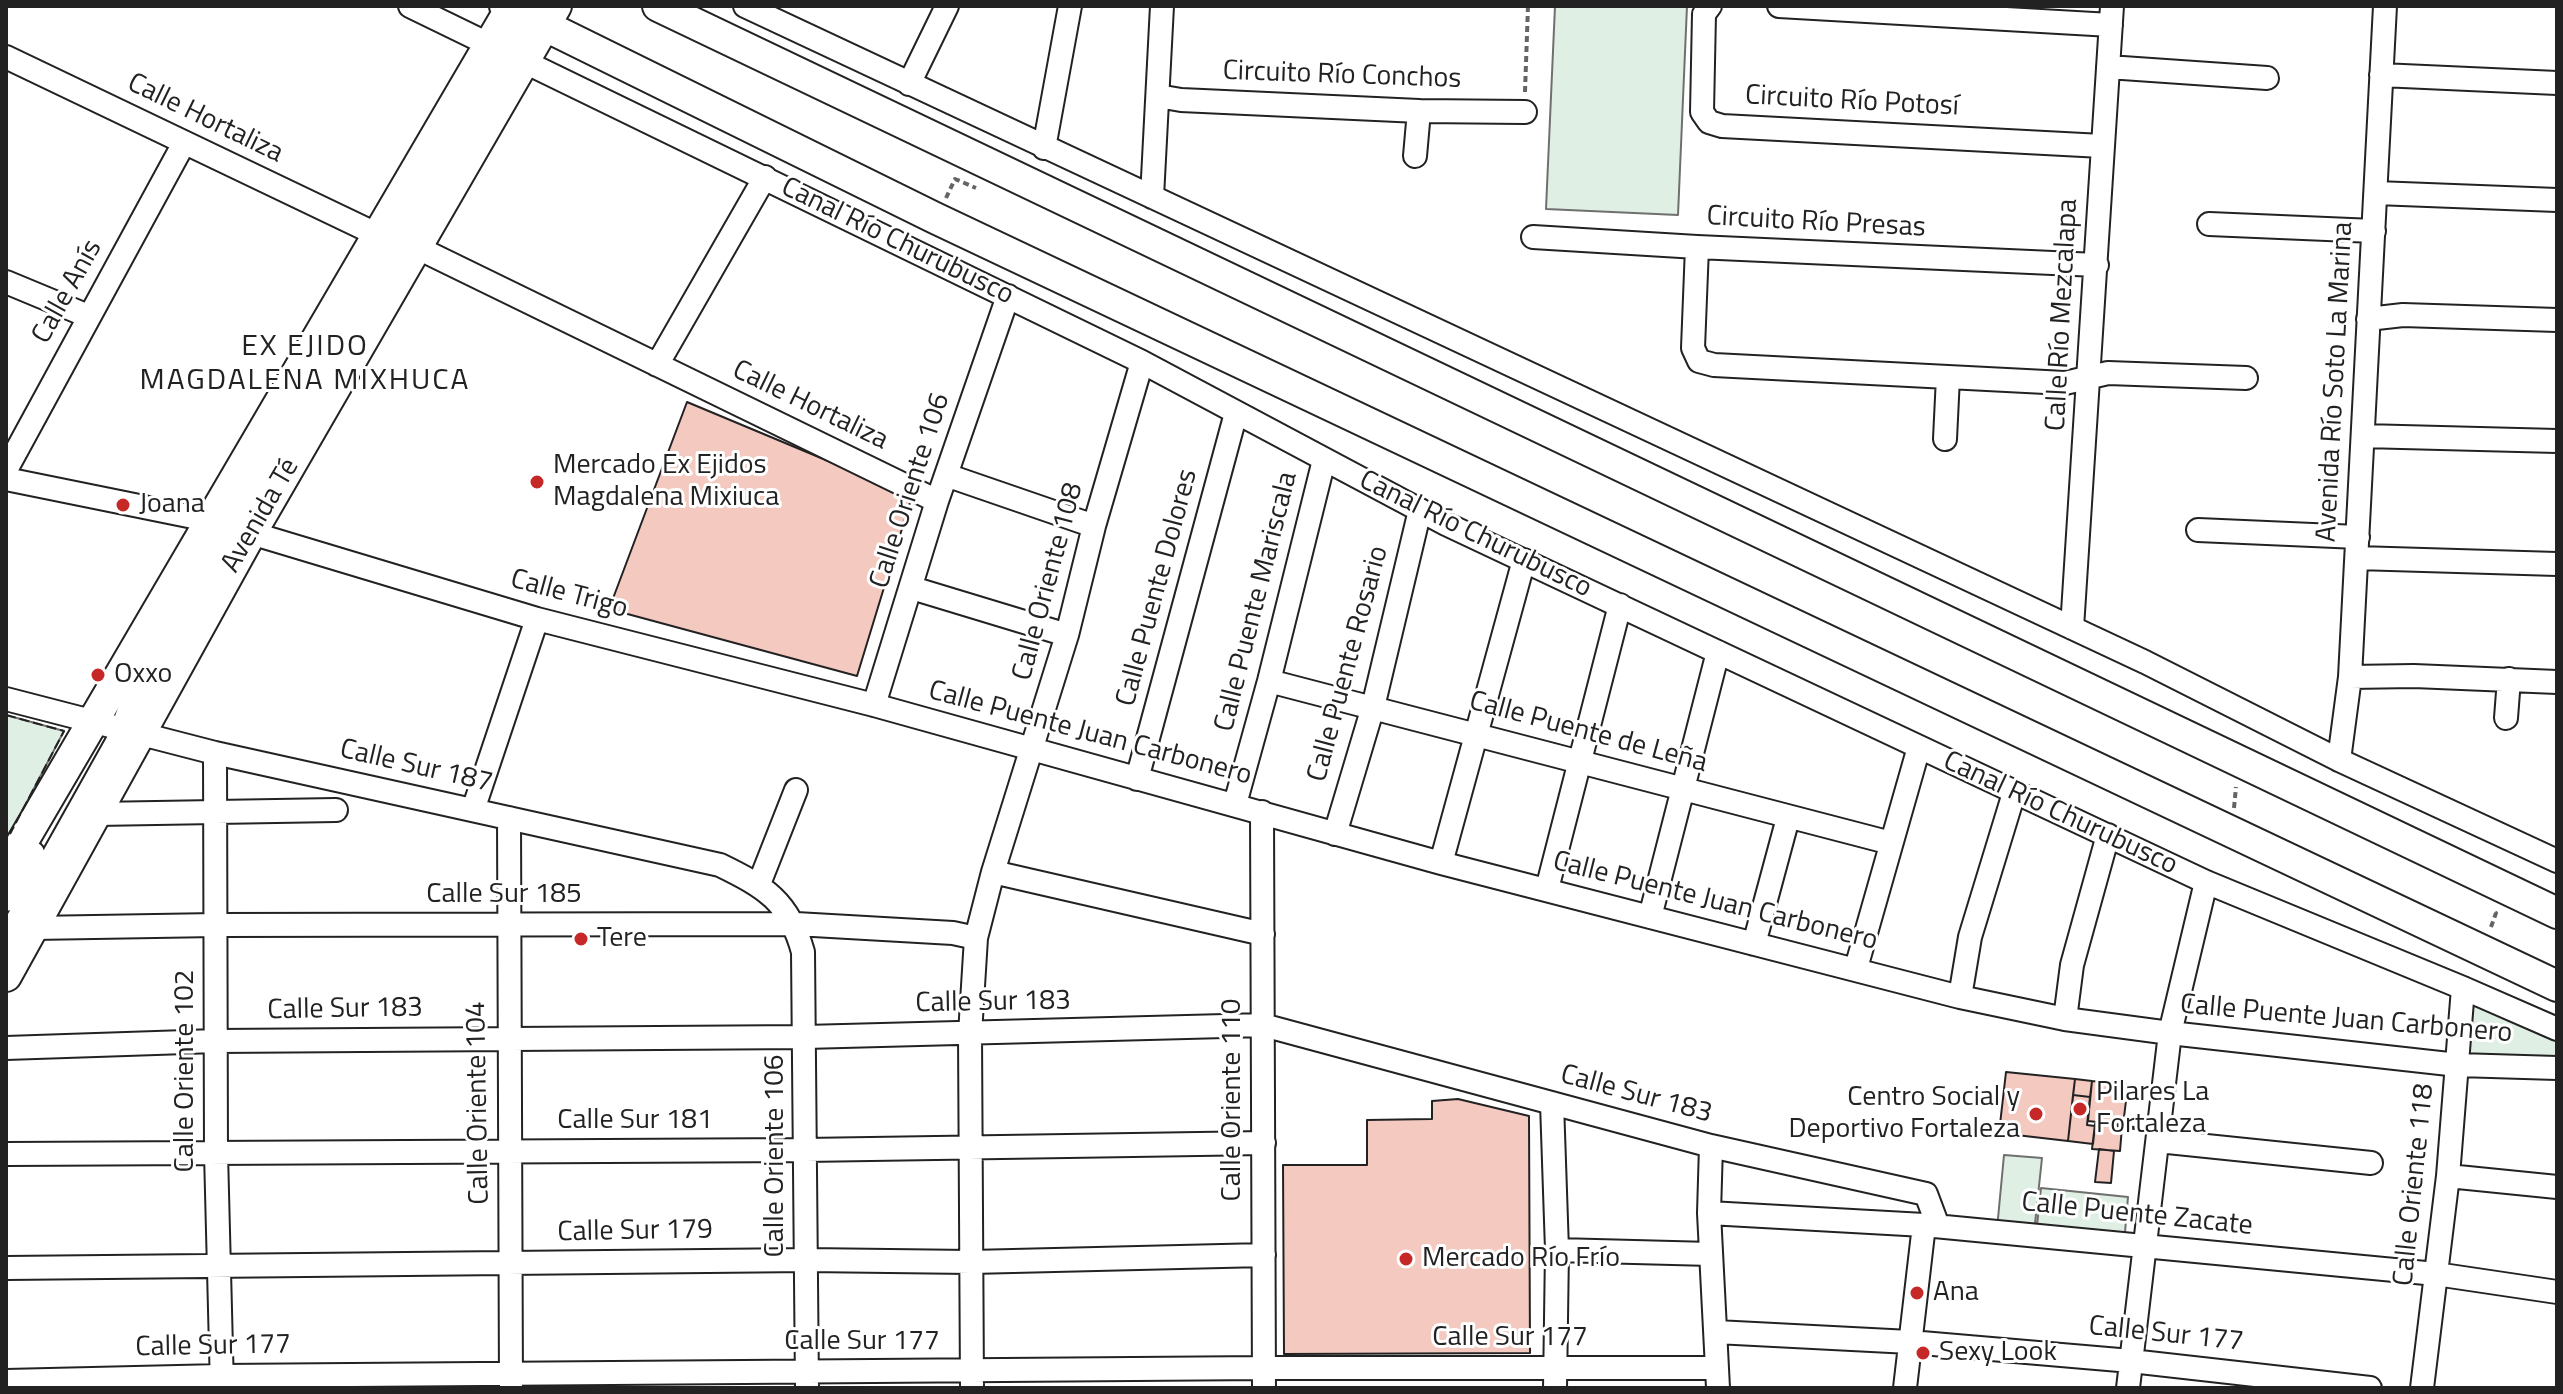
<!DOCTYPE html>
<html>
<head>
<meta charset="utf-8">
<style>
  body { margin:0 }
  #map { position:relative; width:2563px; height:1394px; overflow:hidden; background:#fff; font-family:"Titillium Web",sans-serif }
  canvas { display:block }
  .frame { position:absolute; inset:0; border:8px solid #222; pointer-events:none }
</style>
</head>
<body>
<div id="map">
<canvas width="2563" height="1394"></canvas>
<div class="frame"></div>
</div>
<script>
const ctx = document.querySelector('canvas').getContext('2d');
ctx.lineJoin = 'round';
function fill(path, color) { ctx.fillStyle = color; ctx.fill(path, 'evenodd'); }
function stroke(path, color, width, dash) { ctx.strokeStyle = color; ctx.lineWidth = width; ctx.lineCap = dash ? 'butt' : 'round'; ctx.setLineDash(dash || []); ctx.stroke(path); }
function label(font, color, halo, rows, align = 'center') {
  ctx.font = font + ' "Titillium Web",sans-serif'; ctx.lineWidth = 6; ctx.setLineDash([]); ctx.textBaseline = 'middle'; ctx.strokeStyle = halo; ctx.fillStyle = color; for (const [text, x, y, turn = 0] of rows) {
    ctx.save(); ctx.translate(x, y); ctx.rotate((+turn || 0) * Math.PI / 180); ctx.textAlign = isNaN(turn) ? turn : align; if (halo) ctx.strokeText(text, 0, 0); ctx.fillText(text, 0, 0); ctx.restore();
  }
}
const green = new Path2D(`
  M1555,6H1687L1678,215L1546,209Z
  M6,715L64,731L6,842Z
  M2472,1001L2557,1037V1063L2464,1059Z
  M2004,1155L2042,1158L2034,1233L1997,1229Z
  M2041,1188L2128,1197L2124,1244L2036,1235Z`);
fill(green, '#e0efe3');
stroke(green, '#6f6f6f', 2);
const building = new Path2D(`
  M687,402L912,496L857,676L609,609Z
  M2006,1072L2075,1079L2068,1141L1999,1133Z
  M2075,1079L2092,1081L2090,1097L2073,1095Z
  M2092,1081L2128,1085L2123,1125L2088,1121Z
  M2073,1095L2090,1097L2087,1125L2095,1126L2093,1144L2068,1141Z
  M1458,1099L1529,1116L1530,1353L1284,1354L1283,1165H1367V1120L1432,1119V1101Z
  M2095,1124L2122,1127L2120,1151L2092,1149Z
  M2099,1149L2114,1151L2111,1183L2095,1182Z`);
fill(building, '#f3c9c0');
stroke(building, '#222', 2);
const minor = new Path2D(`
  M410,6L1142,362L1446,524L2206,882L2463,988L2557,1029
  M745,6L2145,662L2339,760L2557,861
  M1710,6L1704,14L1702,112L1709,122L1722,126L2102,146
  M1779,6L2111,25
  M6,57L378,235
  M2108,67L2267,78
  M2381,75L2557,83
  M909,84L947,6
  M1158,96L1181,100L1419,111L1525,112
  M1044,148L1070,6
  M1415,156L1419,111
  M2376,193L2557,200
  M1152,197L1162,6
  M2209,224L2374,231
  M1533,237L1697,247L2097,265
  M416,247L937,501
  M1697,247L1693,348L1699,361L1714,365L2065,383L2108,373L2246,378
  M6,282L88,316
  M2368,319L2403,315L2557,320
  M657,365L765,177
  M2363,436L2557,441
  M1945,439L1948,377
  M6,470L184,143
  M946,475L1094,526
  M6,479L208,520
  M2198,530L2358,537
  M251,533L537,619L874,705L1441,863L1960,997L2065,1019L2170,1033L2458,1065L2557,1068
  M2357,558L2557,564
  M912,588L1067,635
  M2072,628L2112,6
  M2350,677L2414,676L2557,682
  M1269,681L1891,843
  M6,699L215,753L720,865C765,887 789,901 803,952L807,1388
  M874,705L937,501L1008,296
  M2506,718L2509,679
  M215,753L216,1153L222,1388
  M2339,760L2350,677L2385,6
  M1137,779L1236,413
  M1235,804L1269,681L1324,460
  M473,810L537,619
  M1262,812L1264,1388
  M96,814L336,810
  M509,818L511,1388
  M1335,834L1373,707L1420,510
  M1441,863L1524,560
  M993,872L1263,934
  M759,884L796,790
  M1547,889L1620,605
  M6,900L33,853
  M1650,917L1718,652
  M33,928L216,925L796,924L953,933L976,938
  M6,940L118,740L130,707L533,6
  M1754,944L1788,818
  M1856,968L1919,747
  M1960,997L1970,937L2014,793
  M2065,1019L2072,965L2108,835
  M6,1048L216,1041L805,1037L1263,1025L1711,1146L1926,1194L1938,1226
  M1552,1103L1557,1250L1555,1388
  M2158,1141L2371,1163
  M1711,1146L1709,1213L1718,1388
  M6,1154L805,1150L1264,1143
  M2448,1176L2557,1187
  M1709,1213L1924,1225L2436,1274L2557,1292
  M1557,1250L1711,1254
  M6,1268L807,1260L971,1262L1264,1255
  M1716,1332L1910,1342L2131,1361L2370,1388
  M6,1381L221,1376L1264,1368H1717
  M972,1388L970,1034L976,938L993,872L1067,635L1094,526L1142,362
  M1905,1388L1924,1225
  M2128,1388L2170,1033L2206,882
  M2422,1388L2448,1176L2463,988`);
const major = new Path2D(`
  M505,6L935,218L2557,986
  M658,6L2557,913
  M6,870L512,6
  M6,976L251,533L556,6`);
stroke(minor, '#222', 26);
stroke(major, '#222', 34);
stroke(new Path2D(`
  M1525,92L1528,6
  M946,198L955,179L976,188
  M2234,808L2236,787
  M2491,927L2496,913L2492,911`), '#646464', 4, [6, 4]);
stroke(minor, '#fff', 22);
stroke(major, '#fff', 30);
stroke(new Path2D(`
  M6,715L64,731L10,834`), '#222', 2, [10, 4]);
stroke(new Path2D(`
  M2122,1127L2135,1128`), '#222', 4);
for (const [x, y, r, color] of [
  [537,482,8,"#c62828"],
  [123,505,8,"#c62828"],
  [98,675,8,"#c62828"],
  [581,939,8,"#c62828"],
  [2080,1109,8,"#c62828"],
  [2036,1114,8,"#c62828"],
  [1406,1259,8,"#c62828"],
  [1917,1293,8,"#c62828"],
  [1923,1353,8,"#c62828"]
]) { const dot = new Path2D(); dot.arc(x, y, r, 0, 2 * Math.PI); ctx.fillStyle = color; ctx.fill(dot); stroke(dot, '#fff', 3); }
label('28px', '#222', '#fff', [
  ["Circuito Río Conchos",1342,76,2],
  ["Circuito Río Potosí",1852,102,3],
  ["Calle Hortaliza",205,119,26],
  ["Circuito Río Presas",1816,223,3],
  ["Canal Río Churubusco",897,242,26],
  ["Calle Anís",68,292,-61],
  ["Calle Río Mezcalapa",2063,315,-87],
  ["Avenida Río Soto La Marina",2336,382,-87],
  ["Calle Hortaliza",810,406,26],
  ["Calle Oriente 106",911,491,-72],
  ["Avenida Té",261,516,-60],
  ["Canal Río Churubusco",1475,535,26],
  ["Calle Oriente 108",1049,582,-75],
  ["Calle Puente Dolores",1158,588,-75],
  ["Calle Trigo",569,595,15],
  ["Calle Puente Mariscala",1257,602,-76],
  ["Calle Puente Rosario",1349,664,-75],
  ["Calle Puente de Leña",1588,733,15],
  ["Calle Puente Juan Carbonero",1090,734,15],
  ["Calle Sur 187",416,767,13],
  ["Canal Río Churubusco",2060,814,25],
  ["Calle Sur 185",504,895],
  ["Calle Puente Juan Carbonero",1715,902,14],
  ["Calle Sur 183",993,1003,-1],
  ["Calle Sur 183",345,1010,-1],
  ["Calle Puente Juan Carbonero",2346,1020,5],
  ["Calle Oriente 102",186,1071,-90],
  ["Calle Sur 183",1636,1095,15],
  ["Calle Oriente 110",1233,1100,-90],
  ["Calle Oriente 104",479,1103,-91],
  ["Calle Sur 181",635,1121],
  ["Calle Oriente 106",776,1156,-90],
  ["Calle Oriente 118",2415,1185,-84],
  ["Calle Puente Zacate",2137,1215,6],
  ["Calle Sur 179",635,1232,-1],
  ["Calle Sur 177",2166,1335,6],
  ["Calle Sur 177",1510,1338],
  ["Calle Sur 177",862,1342],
  ["Calle Sur 177",213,1347,-1]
]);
label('28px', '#222', '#fff', [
  ["Mercado Ex Ejidos",553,466],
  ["Magdalena Mixiuca",553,498],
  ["Joana",139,505],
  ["Oxxo",114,675],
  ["Tere",597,939],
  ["Pilares La",2096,1093],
  ["Fortaleza",2096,1125],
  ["Centro Social y",2020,1098,"right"],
  ["Deportivo Fortaleza",2020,1130,"right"],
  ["Mercado Río Frío",1422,1259],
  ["Ana",1933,1293],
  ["Sexy Look",1939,1353]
], 'left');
ctx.letterSpacing = '2px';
label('30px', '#222', '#fff', [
  ["EX EJIDO",305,348],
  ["MAGDALENA MIXHUCA",305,382]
]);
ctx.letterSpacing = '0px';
</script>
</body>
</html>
